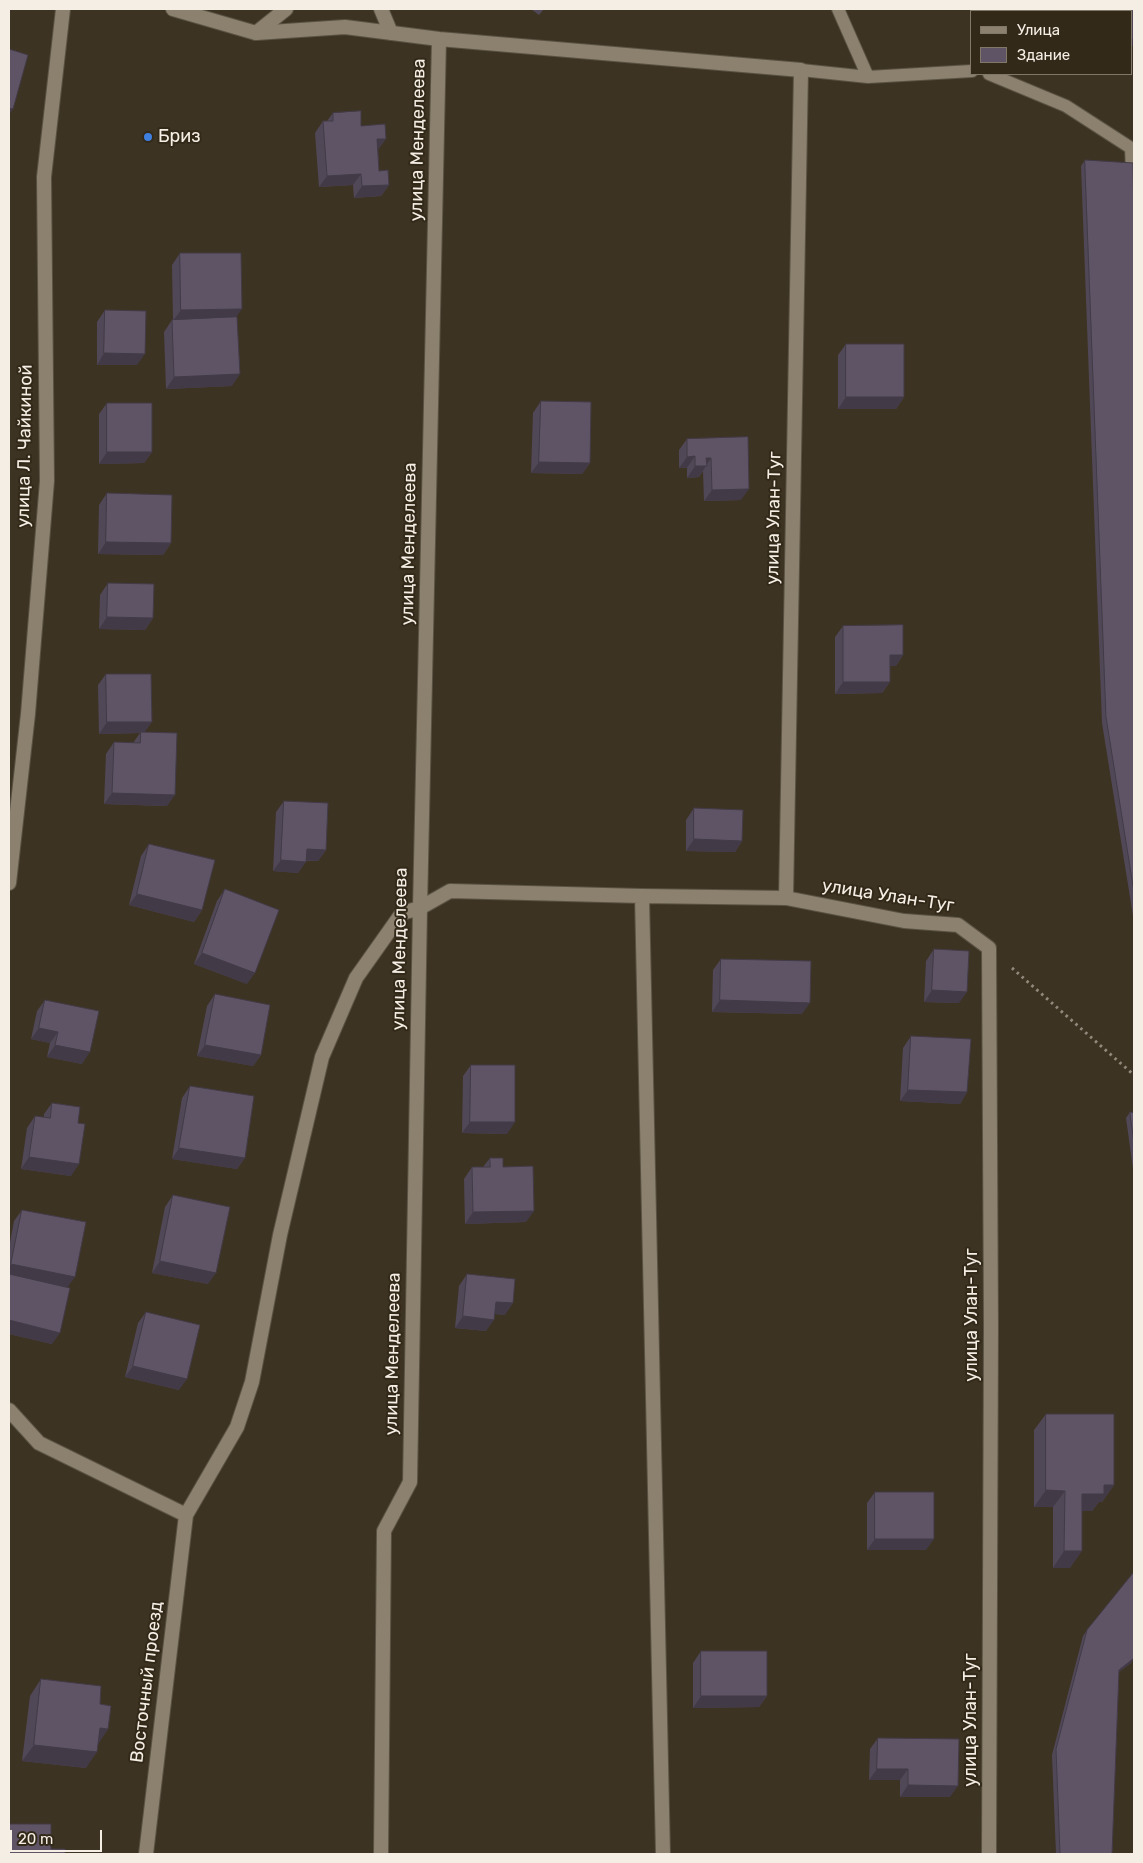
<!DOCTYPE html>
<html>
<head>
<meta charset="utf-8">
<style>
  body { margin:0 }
  #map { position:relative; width:1143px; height:1863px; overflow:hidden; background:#3d3323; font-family:Rubik,sans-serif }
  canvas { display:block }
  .frame { position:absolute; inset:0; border:10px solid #f5eee4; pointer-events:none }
  .legend { position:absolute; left:970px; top:10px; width:162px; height:65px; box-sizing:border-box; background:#332919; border:1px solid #81786a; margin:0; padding:6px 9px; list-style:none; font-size:15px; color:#f5eee4 }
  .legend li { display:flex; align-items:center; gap:10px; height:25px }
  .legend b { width:25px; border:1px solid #81786a }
  .scale { position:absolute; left:10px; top:1830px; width:92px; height:22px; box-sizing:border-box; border:2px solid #f5eee4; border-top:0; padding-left:6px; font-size:15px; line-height:18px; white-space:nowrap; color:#f5eee4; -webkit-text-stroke:4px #332919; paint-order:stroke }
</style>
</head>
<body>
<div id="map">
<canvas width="1143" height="1863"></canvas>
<div class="frame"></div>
<ul class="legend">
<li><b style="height:6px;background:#8c816e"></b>Улица</li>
<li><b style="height:14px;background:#5e5465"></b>Здание</li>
</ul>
<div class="scale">20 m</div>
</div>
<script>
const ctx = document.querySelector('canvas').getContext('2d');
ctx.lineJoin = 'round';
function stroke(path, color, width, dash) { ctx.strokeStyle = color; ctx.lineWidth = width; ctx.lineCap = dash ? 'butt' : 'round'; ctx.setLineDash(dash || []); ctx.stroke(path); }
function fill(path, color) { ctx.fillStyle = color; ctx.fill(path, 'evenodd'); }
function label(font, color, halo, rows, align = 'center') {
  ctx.font = font + ' Rubik,sans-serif'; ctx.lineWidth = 4; ctx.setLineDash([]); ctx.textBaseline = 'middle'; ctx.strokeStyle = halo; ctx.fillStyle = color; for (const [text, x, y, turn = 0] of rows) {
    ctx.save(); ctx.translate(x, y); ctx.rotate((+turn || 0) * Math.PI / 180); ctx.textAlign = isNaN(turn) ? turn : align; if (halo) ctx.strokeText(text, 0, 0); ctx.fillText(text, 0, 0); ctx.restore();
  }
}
const service = new Path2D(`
  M838,9L868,77
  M1000,11L1001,9
  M1088,11L1089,9
  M801,70L868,77L972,71
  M989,74L1066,106L1131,148L1134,219`);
const minor = new Path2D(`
  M381,9L391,33
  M256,33L345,27L439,39L801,70L786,898
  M9,883L28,714L47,481L44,177L63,9
  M642,896L663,1854
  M9,1410L39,1443L186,1515
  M146,1854L186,1515L237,1427L252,1382L280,1235L322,1057L356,978L402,913L420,908L450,891L642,896L786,898L904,921L958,925L989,948L991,1327L989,1854
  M381,1854L384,1531L410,1482L420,908L439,39`);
const secondary = new Path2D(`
  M173,9L256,33L286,9`);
stroke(service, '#5a5243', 14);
stroke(minor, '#5a5243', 16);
stroke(secondary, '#5a5243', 16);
stroke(new Path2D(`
  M1012,968L1134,1075`), '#91897b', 3, [2.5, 4]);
stroke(service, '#8c816e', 12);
stroke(minor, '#8c816e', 14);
stroke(secondary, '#8c816e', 14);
fill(new Path2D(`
  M531,9H544L539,15Z
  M333,113L361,126L378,150L379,171L389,185L381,196L354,198L353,185L319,187L315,133L323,121H327Z
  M1085,160L1134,228V922L1102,723L1081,166Z
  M180,253L236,317L232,386L166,389L164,332L172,320H173L172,265Z
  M105,310L137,365H97V322Z
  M846,344L904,397L896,409H838V355Z
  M541,401L590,463L582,474L531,473L533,413Z
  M107,403L152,452L144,463L99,464V414Z
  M748,437L741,500L704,501L703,471L699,477L687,478V468H679V450L687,439Z
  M107,493L171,543L163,555L98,554L99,505Z
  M108,583L153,618L145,630L99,629L100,595Z
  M843,626L903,655L896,666H890V682L882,693L835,694V637Z
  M106,674L145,732L167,806L104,804L106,754L114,742L133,743L140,733L99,734L98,685Z
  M284,801L326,850L318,861H306L298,873L273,871L276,812Z
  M694,808L742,841L735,852L686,851V820Z
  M149,844L202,910L194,922L129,905L141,856Z
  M225,889L247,984L194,964L217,901Z
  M934,949L959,1003L924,1002L926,961Z
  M721,959L802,1014L712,1012L713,970Z
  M215,994L261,1055L253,1066L197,1056L207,1006Z
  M45,1000L82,1064L47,1057L50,1043L31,1039L37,1011Z
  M911,1036L967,1092L960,1104L900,1101L903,1048Z
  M471,1065L507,1134L462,1133L463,1076Z
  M190,1086L245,1158L237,1169L172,1159L182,1098Z
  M52,1103L71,1176L21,1169L27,1128L35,1116L44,1118V1114Z
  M1130,1112L1134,1113V1176L1126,1118Z
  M490,1158L503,1167L526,1222L465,1224L464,1179L472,1167H483Z
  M173,1195L208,1284L152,1273L165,1207Z
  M22,1210L68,1287L52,1344L9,1334V1248L14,1221Z
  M467,1274L505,1315L495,1314L486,1331L455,1328L459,1286Z
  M146,1312L179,1390L125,1377L138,1323Z
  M1046,1414L1114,1485L1102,1502H1099L1092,1511H1082L1070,1568H1053V1507H1034V1430Z
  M875,1492L926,1550H867V1503Z
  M1087,1630L1134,1658L1131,1663L1119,1672L1112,1854H1056L1052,1755L1083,1636Z
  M701,1651L767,1696L759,1707L693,1708V1663Z
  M41,1679L100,1704L108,1729L98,1743L86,1768L22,1761L30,1696Z
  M878,1738L950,1797H900V1780H869L870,1749Z`), '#514857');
fill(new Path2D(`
  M1063,9H1075L1074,11Z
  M1132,39L1134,40V46H1132Z
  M9,108L13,109L9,115Z
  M377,139H386L378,150Z
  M361,174L353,185L319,187L327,176Z
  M389,185L381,196L354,198L362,186Z
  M242,309L234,320L173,321L181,310Z
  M104,353L145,354L137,365H97Z
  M240,374L232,386L166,389L174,377Z
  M846,397H904L896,409H838Z
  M107,452H152L144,463L99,464Z
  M695,456L687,468H679L687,457Z
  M706,458H711L699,477L687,478L695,466Z
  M539,462L590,463L582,474L531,473Z
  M749,489L741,500L704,501L712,490Z
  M106,542L171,543L163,555L98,554Z
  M107,617L153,618L145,630L99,629Z
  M890,655H903L896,666H882Z
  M843,682H890L882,693L835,694Z
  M107,722H152L144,733L141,732L140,733L99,734Z
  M112,793L175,795L167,806L104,804Z
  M694,839L742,841L735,852L686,851Z
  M307,849L326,850L318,861L299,860Z
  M281,860L306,862L298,873L273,871Z
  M137,894L202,910L194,922L129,905Z
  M202,953L255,973L247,984L194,964Z
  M932,990L967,992L959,1003L924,1002Z
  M720,1000L810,1003L802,1014L712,1012Z
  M39,1028L58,1032L50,1043L31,1039Z
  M55,1045L90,1052L82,1064L47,1057Z
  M205,1045L261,1055L253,1066L197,1056Z
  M908,1090L967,1092L960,1104L900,1101Z
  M470,1122H515L507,1134L462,1133Z
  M179,1148L245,1158L237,1169L172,1159Z
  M29,1157L79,1164L71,1176L21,1169Z
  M534,1211L526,1222L465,1224L473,1212Z
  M160,1261L216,1273L208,1284L152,1273Z
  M11,1264L75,1277L67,1288L9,1274V1268Z
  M496,1302L513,1303L505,1315L488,1313Z
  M463,1316L494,1320L486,1331L455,1328Z
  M9,1320L60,1333L52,1344L9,1334Z
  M133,1366L187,1379L179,1390L125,1377Z
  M1104,1485H1114L1102,1502H1099L1092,1511H1071L1082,1494Z
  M1046,1490L1065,1491L1053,1507H1034Z
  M875,1539H934L926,1550H867Z
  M1064,1551H1082L1070,1568H1053Z
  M1134,1658L1131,1663L1115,1675L1119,1670Z
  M701,1696H767L759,1707L693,1708Z
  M100,1728L108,1729L97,1746Z
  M34,1745L97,1752L86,1768L22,1761Z
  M877,1769H908L900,1780H869Z
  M908,1785L958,1786L950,1797H900Z`), '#423b47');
const building = new Path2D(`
  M1110,9H1134V40L1132,39V11H1109Z
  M9,49L28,55L13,109L9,108Z
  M361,111V126L385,124L386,139H377L379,171L388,170L389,185L362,186L361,174L327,176L323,121H333V113Z
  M1085,160L1133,163L1134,228V892L1106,717Z
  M180,253H241L242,309L181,310Z
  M105,310L146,311L145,354L104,353Z
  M237,317L240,374L174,377L172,320Z
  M846,344H904V397H846Z
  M541,401L591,402L590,463L539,462Z
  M107,403H152V452H107Z
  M748,437L749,489L712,490L711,458H706L707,466H695V456L687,457V439Z
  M107,493L172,495L171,543L106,542Z
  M108,583L154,584L153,618L107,617Z
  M903,625V655H890V682H843V626Z
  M106,674H151L152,722H107Z
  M141,732L177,733L175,795L112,793L114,742L140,743Z
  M284,801L328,803L326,850L307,849L306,862L281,860Z
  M694,808L743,810L742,841L694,839Z
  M149,844L215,860L202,910L137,894Z
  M225,889L279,910L255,973L202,953Z
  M934,949L969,951L967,992L932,990Z
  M721,959L811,961L810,1003L720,1000Z
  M215,994L270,1005L261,1055L205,1045Z
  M45,1000L99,1011L90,1052L55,1045L58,1032L39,1028Z
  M911,1036L971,1039L967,1092L908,1090Z
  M471,1065H515V1122H470Z
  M190,1086L254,1096L245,1158L179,1148Z
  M52,1103L80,1107L78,1123L85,1124L79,1164L29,1157L35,1116L50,1118Z
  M1130,1112L1134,1113V1142Z
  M490,1158H503V1167L533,1166L534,1211L473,1212L472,1167H490Z
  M173,1195L230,1207L216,1273L160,1261Z
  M22,1210L86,1222L75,1277L11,1264Z
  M9,1274L70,1288L60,1333L9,1320Z
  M467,1274L515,1279L513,1303L496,1302L494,1320L463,1316Z
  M146,1312L200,1325L187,1379L133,1366Z
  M1046,1414H1114V1485H1104V1494H1082V1551H1064L1065,1491L1046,1490Z
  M875,1492H934V1539H875Z
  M1134,1572V1658L1119,1670L1112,1854H1060L1056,1749L1087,1630Z
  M701,1651H767V1696H701Z
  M41,1679L101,1686L100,1704L111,1706L108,1729L100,1728L97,1752L34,1745Z
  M878,1738L959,1739L958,1786L908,1785V1769H877Z
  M9,1824H51V1849H65V1854H9Z`);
fill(building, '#5e5465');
stroke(building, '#423b47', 1);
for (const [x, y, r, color] of [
  [148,137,5,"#3f7fe0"]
]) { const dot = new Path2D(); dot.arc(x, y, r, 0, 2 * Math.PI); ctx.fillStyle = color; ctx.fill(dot); stroke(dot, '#332919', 2); }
label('18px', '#f5eee4', '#332919', [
  ["Бриз",158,137]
], 'left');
label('18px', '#f5eee4', '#332919', [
  ["улица Менделеева",418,140,-89],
  ["улица Л. Чайкиной",25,446,-89],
  ["улица Улан-Туг",774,518,-89],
  ["улица Менделеева",409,544,-89],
  ["улица Улан-Туг",888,896,9],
  ["улица Менделеева",400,949,-89],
  ["улица Улан-Туг",972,1315,-90],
  ["улица Менделеева",393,1354,-89],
  ["Восточный проезд",147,1682,-83],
  ["улица Улан-Туг",971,1720,-90]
]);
</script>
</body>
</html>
